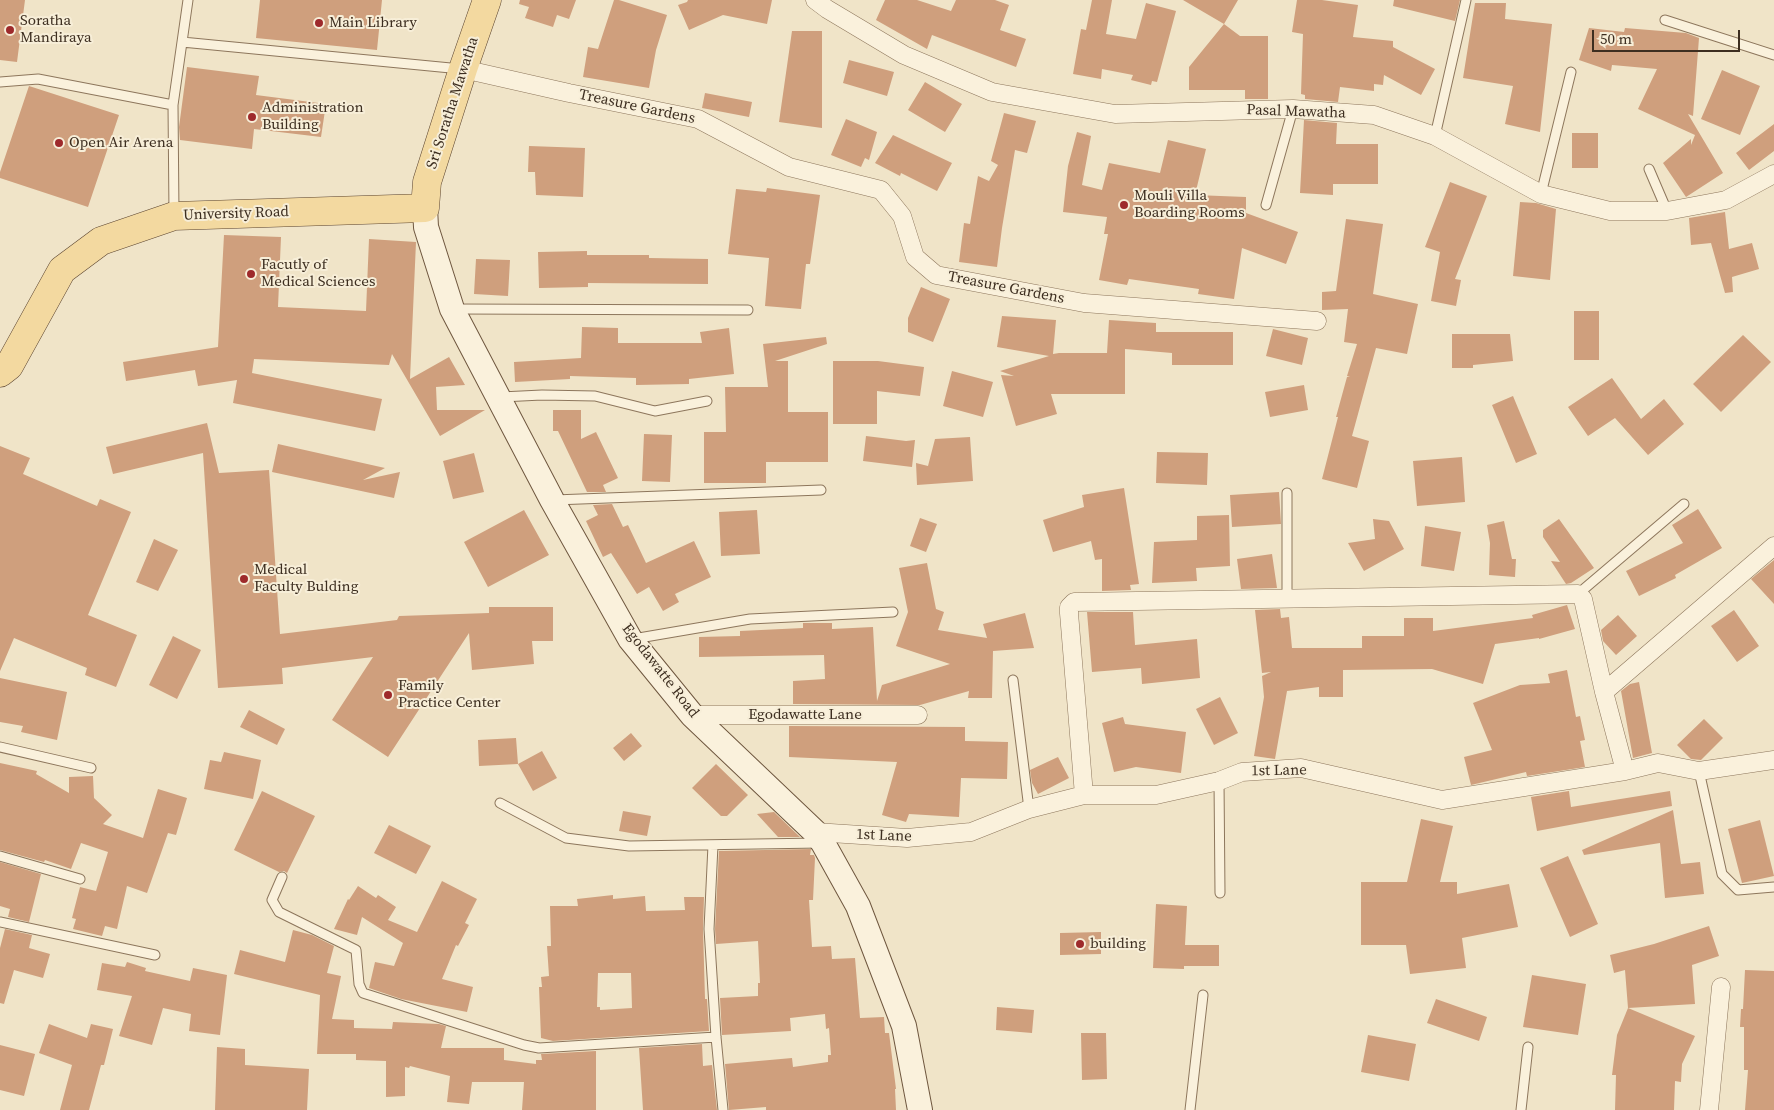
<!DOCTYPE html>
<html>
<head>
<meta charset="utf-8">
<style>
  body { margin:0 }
  #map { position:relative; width:1774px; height:1110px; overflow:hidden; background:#f0e4c8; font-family:"Source Serif 4",serif }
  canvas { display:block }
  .scale { position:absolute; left:1592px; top:30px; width:148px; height:22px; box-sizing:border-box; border:2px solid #3d2e20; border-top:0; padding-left:6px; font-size:15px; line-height:18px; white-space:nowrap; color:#3d2e20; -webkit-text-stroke:4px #f7eed8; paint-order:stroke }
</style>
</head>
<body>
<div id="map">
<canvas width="1774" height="1110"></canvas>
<div class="scale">50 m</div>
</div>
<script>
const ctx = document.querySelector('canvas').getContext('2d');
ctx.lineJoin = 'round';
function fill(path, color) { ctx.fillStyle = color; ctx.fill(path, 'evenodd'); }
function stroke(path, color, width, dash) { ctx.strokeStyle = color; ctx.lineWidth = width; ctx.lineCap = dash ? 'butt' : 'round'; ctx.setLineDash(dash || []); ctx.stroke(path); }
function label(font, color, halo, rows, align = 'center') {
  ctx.font = font + ' "Source Serif 4",serif'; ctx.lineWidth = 4; ctx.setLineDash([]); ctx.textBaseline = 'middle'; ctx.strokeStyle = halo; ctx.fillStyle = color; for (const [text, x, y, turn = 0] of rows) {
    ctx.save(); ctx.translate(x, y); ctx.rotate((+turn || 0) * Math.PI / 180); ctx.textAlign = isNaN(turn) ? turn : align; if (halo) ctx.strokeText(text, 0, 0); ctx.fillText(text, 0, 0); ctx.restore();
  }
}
fill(new Path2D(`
  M0,0H25L17,62L0,60Z
  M260,0H382L377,50L256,38Z
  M520,0H576L569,19L557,15L553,27L525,18L529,7L519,4Z
  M614,0H619L667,15L656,50L649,88L583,77L588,47L598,49Z
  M688,0H772L767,24L723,15L689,30L678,5L687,2Z
  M885,0H917L951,11L956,0H995L1009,5L1000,30L1026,39L1016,67L932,35L927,49L876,20Z
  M1092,0H1112L1106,34L1136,39L1146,3L1176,11L1157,82L1152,81L1151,85L1131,80L1133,75L1102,69L1101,79L1073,74L1081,29L1086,30Z
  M1183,0H1238L1224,24Z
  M1297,0H1322L1358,5L1353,37L1393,41V47L1435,69L1421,95L1384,75L1383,85L1374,84V91L1340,87L1338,102L1305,99V95L1301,94L1303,34L1292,32Z
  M1394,0H1460L1455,21L1393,6Z
  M1475,3H1506L1505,19L1552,24L1540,132L1505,124L1513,86L1463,78Z
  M1224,24L1240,36H1268V99H1245V90H1189V67Z
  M1589,28L1624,32L1625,28L1686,33L1699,38L1693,116L1688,114L1723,173L1686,197L1663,163L1691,139V145L1695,135L1638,109L1657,69L1612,65L1611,71L1579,60Z
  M792,31H822V128L779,122Z
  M849,60L894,72L887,96L843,83Z
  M187,67L259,76L256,95L326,104L321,137L254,129L252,149L180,140L179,127Z
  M1722,70L1760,86L1740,135L1701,119Z
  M925,82L962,104L945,132L908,110Z
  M29,86L119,115L88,207L0,178V172Z
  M705,93L752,102L749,117L702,108Z
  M1004,113L1036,121L1027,153L1015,150L1002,228L997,267L959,262L964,223L970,224L978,176L989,181L998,165L991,161Z
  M846,119L877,132L869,160L865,158L861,167L831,155Z
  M1304,120L1337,123L1336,144H1378V184H1333V195L1300,193Z
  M1774,124V151L1749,170L1736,153Z
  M1077,132L1091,136L1082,185L1102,190L1109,163L1160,173L1168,140L1206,149L1195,195L1246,197V213L1298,232L1286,264L1242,248L1234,299L1198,294L1199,289L1129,279L1127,285L1099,280L1108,234H1104L1107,217L1063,212L1068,166Z
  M1572,133H1598V168H1572Z
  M893,135L952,163L937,191L901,173L900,176L875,163Z
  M529,146L585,148L583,197L536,195L535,172H528Z
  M1450,182L1487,196L1455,279L1461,280L1456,306L1431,301L1440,252L1425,247Z
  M767,188L820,195L810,264H806L801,309L765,306L769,258L728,254L736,189L766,192Z
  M1520,202L1536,203L1556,209L1550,280L1513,276Z
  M1725,212L1729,249L1752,243L1759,269L1732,277L1733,292L1725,293L1711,243L1691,245L1689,218Z
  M1346,219L1383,224L1373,294L1418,304L1407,354L1376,348L1352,436L1369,441L1357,488L1322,479L1338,417H1336L1347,377H1350L1347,376L1357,344L1344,342L1348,309L1322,310V292L1336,291Z
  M224,235L281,237L278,307L366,311L369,239L416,242L410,379L449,357L465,385L436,387L437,410H485L440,436L392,354L389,365L254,359L252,373L382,399L375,431L233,403L237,380L198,386L195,370L126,381L123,362L218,347Z
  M587,251V255H649V258L708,259V284L588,283V287L539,288L538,252Z
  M476,259L510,260L508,296L474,294Z
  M921,287L950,299L933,342L908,332V318Z
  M1574,311H1599V360H1574Z
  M1002,316L1056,320L1053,354L1059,353H1107L1109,320L1156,323V332H1233V365H1172V353L1125,349V394H1051L1057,414L1016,426L1001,375L1014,376L1000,371L1049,356L997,347Z
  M582,327L618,328V343H702L700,332L729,328L734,374L689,379V384L636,385V378L570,376V379L515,382L514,362L581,358Z
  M1273,329L1308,338L1302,365L1266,356Z
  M1452,334H1510L1513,361L1473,365V368H1452Z
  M1743,335L1771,362L1721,412L1693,384Z
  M826,337L827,344L775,361H788V412H828V462H766V483H704V432H726L725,387H768L763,344Z
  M833,361H878L924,367L920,396L877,391V424H833Z
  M952,371L993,382L983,417L943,406Z
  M1612,378L1641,419L1664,399L1684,424L1648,455L1615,418L1588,436L1568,407Z
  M1304,385L1308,410L1270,417L1265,392Z
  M1513,396L1537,454L1516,463L1492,405Z
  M553,410H581V439L596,432L618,478L603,485L606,492H587L558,431H553Z
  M207,423L219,473L269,470L280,634L397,620L399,616L489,613V607H553V641H532L534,664L472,670L469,633L388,757L332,720L373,657L282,668L283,684L218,688L203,453L113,474L106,447Z
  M644,434L672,435L670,482L642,481Z
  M866,436L906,441L915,440L912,467L863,461Z
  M970,437L973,481L917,485L916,463L928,466L935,439Z
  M278,444L385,468L363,480L400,472L394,498L272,472Z
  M0,446L30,458L23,474L97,506L100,499L131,512L88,615L137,635L116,687L85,675L87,668L14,638L0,671Z
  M1157,452L1208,453L1207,485L1156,483Z
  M474,453L484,492L453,499L443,461Z
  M1462,457L1465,502L1417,506L1413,461Z
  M1124,488L1139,584L1130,585L1131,590L1102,591V559L1095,560L1091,541L1053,552L1043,520L1084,507L1082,495Z
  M1279,492L1281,524L1232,527L1230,495Z
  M612,504L623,527L628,525L646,563L694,541L711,577L675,594L679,602L663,611L649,587L637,594L611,553L603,557L586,521L598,515L593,505Z
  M1698,509L1722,548L1675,575L1676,578L1639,596L1626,571L1683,543L1672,525Z
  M524,510L549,555L488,587L464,542Z
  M757,510L760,554L721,556L719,512Z
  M1229,515L1230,566L1196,568L1197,581L1152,583L1154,542L1197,540V516Z
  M920,518L937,524L926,552L910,546Z
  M1373,519L1389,521L1404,549L1364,571L1348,543L1375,539Z
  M1559,519L1594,568L1571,583L1566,584L1551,561L1560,562L1543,537V530Z
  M1504,521L1512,559H1516L1515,577L1489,575L1490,543L1487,525Z
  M1425,526L1461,532L1454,571L1421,566Z
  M154,539L178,550L158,591L136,582Z
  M1272,554L1277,588L1241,589L1237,559Z
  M1774,560V604L1751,579Z
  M927,563L936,609L944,612L938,630L987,638L983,624L1025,613L1034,648L993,651L992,698H968L969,691L920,705L793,704V681L825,679L824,655L699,657V637L740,636V631L803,628V623H832V629L873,627L877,701L882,685L950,664L896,646L908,612L899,568Z
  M1567,605L1575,629L1539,639V638L1495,644L1483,684L1432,669L1343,670V697H1319V687L1287,691L1275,759L1254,756L1264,697L1262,676L1271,672L1262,673L1255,610L1280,609L1281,618L1289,617L1292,648H1362V636H1404V618H1433V631L1533,618L1532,615Z
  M1734,610L1759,646L1737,662L1711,626Z
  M1087,612H1133L1135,645L1197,639L1200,678L1142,684L1141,668L1092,672Z
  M1618,615L1637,636L1616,655L1603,641L1601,630Z
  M173,636L201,650L177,699L149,685Z
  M1567,670L1576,717L1580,716L1585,740L1580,741L1585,767L1527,776L1526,772L1471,785L1464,757L1492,750L1473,703L1520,685L1550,683L1548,674Z
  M0,678L67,692L57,740L21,732L23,726L0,722Z
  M1639,682L1652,753L1633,758L1621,691L1630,684Z
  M1220,697L1238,733L1214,745L1196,709Z
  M249,710L285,729L277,745L240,727Z
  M1123,717L1125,724L1186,732L1181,773L1136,767L1114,772L1102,723Z
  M1704,719L1723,738L1701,760L1691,759L1677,745Z
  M789,726L965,727V741L1008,742L1007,779L961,778L959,817L909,814L906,822L882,815L897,762L789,757Z
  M631,733L642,746L624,761L613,748Z
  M516,738L518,764L479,766L478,740Z
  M542,751L557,778L533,791L518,764Z
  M224,752L261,760L253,799L204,789L210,760L221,762Z
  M1058,757L1069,778L1038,794L1032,783L1030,770Z
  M0,763L37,771L36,774L69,793V777L93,776L94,798L112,815L103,824L143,838L158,789L187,798L176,835L168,833L147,893L127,886L117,929L105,926L102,936L73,929L76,919L72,918L80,887L96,891L108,852L81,843L71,869L45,860L44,862L0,850Z
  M716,764L748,795L727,816H721L692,788Z
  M262,791L315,816L287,873L284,871L279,872L234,850Z
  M1569,791L1571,807L1670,791L1672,806L1537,831L1531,797Z
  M1673,810L1681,864L1700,862L1704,894L1665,898L1660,843L1584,855L1582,850Z
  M623,811L651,816L647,836L619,831Z
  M774,812L800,837H778L757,814Z
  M1421,819L1453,826L1440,882H1457V894L1509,884L1518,927L1462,938L1466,968L1410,974L1406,945H1361V882H1407Z
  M1760,820L1774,876L1742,883L1728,829Z
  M389,825L431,846L416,874L374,853Z
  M811,849L810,855H814L815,858L813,900H809L812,947L831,946L832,959L855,958L860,1018L884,1017L885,1033H889L896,1089H895L896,1110H766V1107L729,1110L725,1064L792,1058L793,1067L828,1062V1055H831L829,1028L826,1029L825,1014L790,1018L791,1031L722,1035L720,998L758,996V983H760L758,941L716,944L715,929L719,851Z
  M1568,856L1598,924L1570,937L1540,868Z
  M0,862L41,874L29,922L8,917L10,909L0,906Z
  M442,881L477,899L465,923L469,925L458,946L456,945L442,979L473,987L467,1012L401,999L369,988L375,962L394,966L403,943L362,917L357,935L334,929L348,899L349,900L358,886L376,898L378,895L396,907L388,920L417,932Z
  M613,895V899L645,896L646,911L685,910L684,897H704L703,929L705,999H707L709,1031L553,1041L541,1038L539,987H542L541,977L549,976L547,946H551L550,906H578L577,899ZM598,973H631L632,1008L600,1010V1007H597Z
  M1156,904L1187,906L1185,945H1219V966H1184V969L1153,968Z
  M1709,926L1719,956L1692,965L1695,1004L1628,1008L1625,970L1614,973L1610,955L1654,944Z
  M5,929L32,935L29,948L50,954L43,978L14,970L4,1004L0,1003V948Z
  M293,930L312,935L334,946L327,973L341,976L332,1019L354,1020V1028L392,1029L393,1022L439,1024L446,1026L441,1048H504V1060L536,1064V1060H542L541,1054L596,1051V1110H522L524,1082H472L469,1104L447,1102L450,1076L410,1066L409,1068L405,1067V1096L386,1097V1061L356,1060V1054H317L320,995L234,974L240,950L285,962Z
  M1101,932V954L1060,955V933Z
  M127,962L146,968L145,971L190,981L193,968L227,975L220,1035L189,1031L191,1014L163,1008L152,1045L119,1036L132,996L97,990L102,963L125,967Z
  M1745,970L1774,971V1110H1745L1748,1070H1744V1027H1740L1741,1009H1743Z
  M1532,975L1586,984L1578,1035L1523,1027Z
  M1436,999L1487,1017L1479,1041L1427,1023Z
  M997,1007L1034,1010L1032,1033L996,1030Z
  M1628,1008L1695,1036L1682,1064L1681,1082L1675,1081L1674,1110H1615L1616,1075H1612L1617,1035Z
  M49,1024L87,1038L91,1024L113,1029L104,1065H101L89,1110H60L72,1065L39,1053Z
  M1081,1033H1106L1107,1079L1082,1080Z
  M1368,1035L1416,1044L1409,1081L1361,1072Z
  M702,1044L703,1066L712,1065L717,1110H643L639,1048Z
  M0,1045L35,1054L24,1096L0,1090Z
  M217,1047L245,1049V1065L309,1069L307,1110H215Z`), '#cf9f7d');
const lane = new Path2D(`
  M1665,20L1774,55
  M182,42L461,69
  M0,82L38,79L173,105
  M1435,136L1466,0
  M1649,169L1667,211
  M1541,194L1571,72
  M1266,205L1293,109
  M174,214L173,105L188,0
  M455,309L748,310
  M501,397L542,395L595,396L655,411L707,401
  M1287,493V598
  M554,500L821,490
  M1578,594L1684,504
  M633,639L750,619L893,612
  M1013,680L1029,809
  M0,747L91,768
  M1699,771L1722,874L1738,890L1774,887
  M1219,781L1220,893
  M500,803L566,838L629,846L820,843
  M713,845L709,929L716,1037L723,1110
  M0,856L80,879
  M282,877L272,900L279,912L356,950L359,984L363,993L524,1045L539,1048L716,1037
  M0,922L155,955
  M1190,1110L1203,995
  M1521,1110L1528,1047`);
const street = new Path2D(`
  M815,0L827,9L904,55L992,92L1115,114L1293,109L1374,115L1435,136L1541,194L1610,211H1667L1726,200L1774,174
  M463,69L569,93L698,119L789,167L881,190L902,216L915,257L936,275L1084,303L1317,321
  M1604,692L1774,546
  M692,715H918
  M1084,795L1069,613V607L1074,602L1578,594L1583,599L1604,692L1625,771
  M815,832L907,838L971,832L1029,809L1084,795H1156L1219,781L1242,772L1301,768L1442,800L1625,771L1658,763L1699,771L1774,760
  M1709,1110L1721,987`);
const secondary = new Path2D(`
  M425,208L426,227L452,309L552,500L630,639L692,715L815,832L823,843L858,906L904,1026L920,1110`);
const primary = new Path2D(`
  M0,373L9,366L62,270L101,241L174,216L425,208L427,182L463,69L487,0`);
stroke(lane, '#8d765c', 11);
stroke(street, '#8d765c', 19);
stroke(secondary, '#6f573f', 26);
stroke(primary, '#5b4430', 29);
stroke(lane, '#faf1dc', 9);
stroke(street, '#faf1dc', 18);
stroke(secondary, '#faf1dc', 24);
stroke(primary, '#f3d9a0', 28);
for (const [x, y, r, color] of [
  [319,23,5,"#9e2a2b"],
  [10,30,5,"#9e2a2b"],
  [252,117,5,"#9e2a2b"],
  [59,143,5,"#9e2a2b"],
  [1124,205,5,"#9e2a2b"],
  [251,274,5,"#9e2a2b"],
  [244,579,5,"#9e2a2b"],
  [388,695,5,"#9e2a2b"],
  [1080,944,5,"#9e2a2b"]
]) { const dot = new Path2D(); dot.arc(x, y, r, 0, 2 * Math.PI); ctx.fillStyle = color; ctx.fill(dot); stroke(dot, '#f7eed8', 2); }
label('15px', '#3d2e20', '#f7eed8', [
  ["Soratha",20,21],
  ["Mandiraya",20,38],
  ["Main Library",329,23],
  ["Administration",262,108],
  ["Building",262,125],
  ["Open Air Arena",69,143],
  ["Mouli Villa",1134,196],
  ["Boarding Rooms",1134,213],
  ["Facutly of",261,265],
  ["Medical Sciences",261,282],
  ["Medical",254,570],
  ["Faculty Bulding",254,587],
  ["Family",398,686],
  ["Practice Center",398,703],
  ["building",1090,944]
], 'left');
label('15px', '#3d2e20', '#f7eed8', [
  ["Sri Soratha Mawatha",453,103,-72],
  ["Treasure Gardens",637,107,12],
  ["Pasal Mawatha",1296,112,2],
  ["University Road",236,214,-2],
  ["Treasure Gardens",1006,288,11],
  ["Egodawatte Road",660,671,52],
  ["Egodawatte Lane",805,715],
  ["1st Lane",1279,771,-1],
  ["1st Lane",884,836,2]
]);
</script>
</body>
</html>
